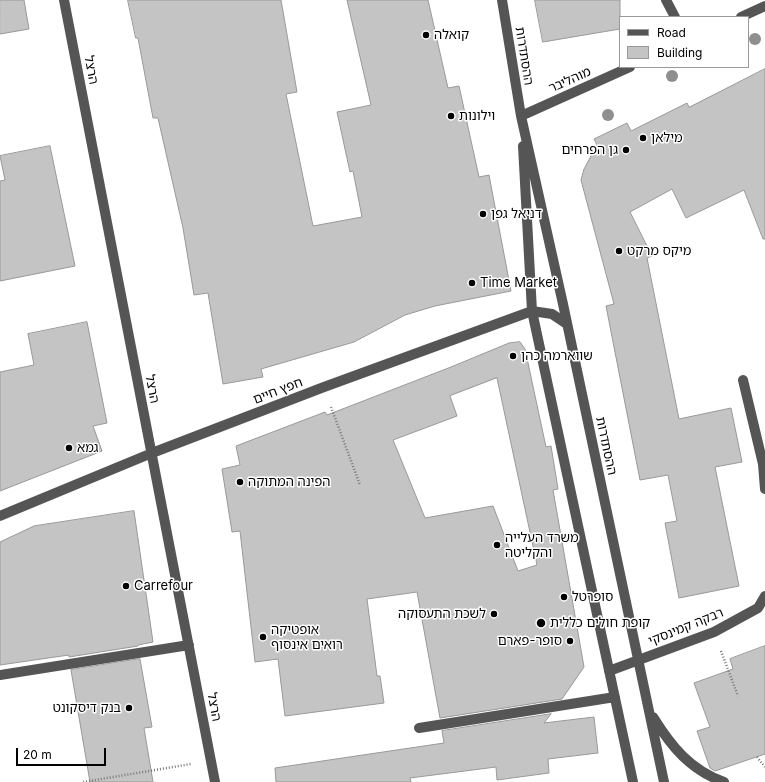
<!DOCTYPE html>
<html>
<head>
<meta charset="utf-8">
<style>
  body { margin:0 }
  #map { position:relative; width:765px; height:782px; overflow:hidden; background:#fff; font-family:Inter,sans-serif }
  canvas { display:block }
  .legend { position:absolute; left:619px; top:16px; width:130px; height:52px; box-sizing:border-box; background:#fff; border:1px solid #999; margin:0; padding:5px 7px; list-style:none; font-size:12px; color:#000 }
  .legend li { display:flex; align-items:center; gap:8px; height:20px }
  .legend b { width:20px; border:1px solid #999 }
  .scale { position:absolute; left:16px; top:748px; width:90px; height:18px; box-sizing:border-box; border:2px solid #000; border-top:0; padding-left:5px; font-size:12px; line-height:14px; white-space:nowrap; color:#000; -webkit-text-stroke:3px #fff; paint-order:stroke }
</style>
</head>
<body>
<div id="map">
<canvas width="765" height="782"></canvas>
<ul class="legend">
<li><b style="height:5px;background:#555"></b>Road</li>
<li><b style="height:11px;background:#c4c4c4"></b>Building</li>
</ul>
<div class="scale">20 m</div>
</div>
<script>
const ctx = document.querySelector('canvas').getContext('2d');
ctx.lineJoin = 'round';
function fill(path, color) { ctx.fillStyle = color; ctx.fill(path, 'evenodd'); }
function stroke(path, color, width, dash) { ctx.strokeStyle = color; ctx.lineWidth = width; ctx.lineCap = dash ? 'butt' : 'round'; ctx.setLineDash(dash || []); ctx.stroke(path); }
function label(font, color, halo, rows, align = 'center') {
  ctx.font = font + ' Inter,"Noto Sans Hebrew",sans-serif'; ctx.lineWidth = 3; ctx.setLineDash([]); ctx.textBaseline = 'middle'; ctx.strokeStyle = halo; ctx.fillStyle = color; for (const [text, x, y, turn = 0] of rows) {
    ctx.save(); ctx.translate(x, y); ctx.rotate((+turn || 0) * Math.PI / 180); ctx.textAlign = isNaN(turn) ? turn : align; if (halo) ctx.strokeText(text, 0, 0); ctx.fillText(text, 0, 0); ctx.restore();
  }
}
const building = new Path2D(`
  M0,0H24L29,29L0,34Z
  M128,0H281L297,92L286,94L313,226L362,217L353,171L350,172L337,112L371,105L347,0H428L448,88L459,86L479,177L489,175L511,291L435,306L405,315L354,342L261,369L263,377L223,384L208,293L194,295L183,228L158,118H153L138,38H136Z
  M535,0H620V29L543,42Z
  M765,69V239H763L744,190L686,218L672,189L630,212L652,256L647,258L679,419L731,408L742,462L715,467L739,586L679,598L665,523L677,521L668,475L640,480L606,306L614,304L581,180L584,169L597,145L594,139L627,123L631,131L687,103L689,107Z
  M50,146L75,266L0,281V181L5,180L0,156Z
  M87,322L107,423L93,426L102,451L0,491V372L34,365L28,334Z
  M520,342L525,349L546,447L551,446L558,489L553,490L584,667L562,699L440,718L417,592L367,599L377,676H380L384,703L285,716L278,659L255,662L240,531L232,532L222,469L240,465L236,446L325,412L327,415L451,367L509,343ZM497,378L537,565L518,571L493,506L425,518L393,440L457,416L450,396Z
  M134,511L153,642L138,645V646L69,657V655L0,665V542L34,526Z
  M765,646V754L715,771L710,768L697,731L710,727L694,683L733,669L730,659Z
  M140,659L152,727L144,728L153,782H90L71,670Z
  M551,714L544,723L594,717L598,753L548,759L549,773L497,780L496,767L410,778L411,782H276L275,768L444,743L442,731Z`);
fill(building, '#c4c4c4');
stroke(building, '#999', 1);
stroke(new Path2D(`
  M331,407L360,485
  M721,651L738,696
  M757,757L765,767
  M83,782L191,764`), '#777', 2.5, [1, 2]);
stroke(new Path2D(`
  M64,0L215,782
  M502,0L521,116L563,304L664,782
  M666,0L675,17
  M741,17L765,6
  M521,116L630,67
  M523,146L532,311L633,782
  M743,380L763,464L765,489
  M0,516L152,453L324,387L532,311L552,314L567,324
  M609,671L714,632L758,608L765,596
  M0,675L189,645
  M653,717C671,746 690,770 724,782
  M419,728L615,697`), '#555', 10);
ctx.fillStyle = '#8f8f8f';
for (const [x, y] of [
  [755,39],
  [672,76],
  [608,115]
]) { ctx.beginPath(); ctx.arc(x, y, 6, 0, 2 * Math.PI); ctx.fill(); }
for (const [x, y, r, color] of [
  [426,35,4,"#000"],
  [451,116,4,"#000"],
  [643,138,4,"#000"],
  [626,150,4,"#000"],
  [483,214,4,"#000"],
  [619,251,4,"#000"],
  [472,283,4,"#000"],
  [513,356,4,"#000"],
  [69,448,4,"#000"],
  [240,482,4,"#000"],
  [497,545,4,"#000"],
  [126,586,4,"#000"],
  [564,597,4,"#000"],
  [494,614,4,"#000"],
  [541,623,5,"#000"],
  [263,637,4,"#000"],
  [570,641,4,"#000"],
  [129,708,4,"#000"]
]) { const dot = new Path2D(); dot.arc(x, y, r, 0, 2 * Math.PI); ctx.fillStyle = color; ctx.fill(dot); stroke(dot, '#fff', 1.5); }
label('13px', '#000', '#fff', [
  ["קואלה",434,35],
  ["וילונות",459,116],
  ["מילאן",651,138],
  ["גן הפרחים",618,150,"right"],
  ["דניאל גפן",491,214],
  ["מיקס מרקט",627,251],
  ["Time Market",480,283],
  ["שווארמה כהן",521,356],
  ["גמא",77,448],
  ["הפינה המתוקה",248,482],
  ["משרד העלייה",505,538],
  ["והקליטה",505,553],
  ["Carrefour",134,586],
  ["סופרטל",572,597],
  ["לשכת התעסוקה",486,614,"right"],
  ["קופת חולים כללית",550,623],
  ["אופטיקה",271,630],
  ["רואים אינסוף",271,645],
  ["סופר-פארם",562,641,"right"],
  ["בנק דיסקונט",121,708,"right"]
], 'left');
label('13px', '#000', '#fff', [
  ["ההסתדרות",524,56,81],
  ["הרצל",91,70,79],
  ["מוהליבר",570,80,-24],
  ["הרצל",152,389,79],
  ["חפץ חיים",278,391,-21],
  ["ההסתדרות",606,446,78],
  ["רבקה קמינסקי",686,627,-22],
  ["הרצל",214,707,79]
]);
</script>
</body>
</html>
